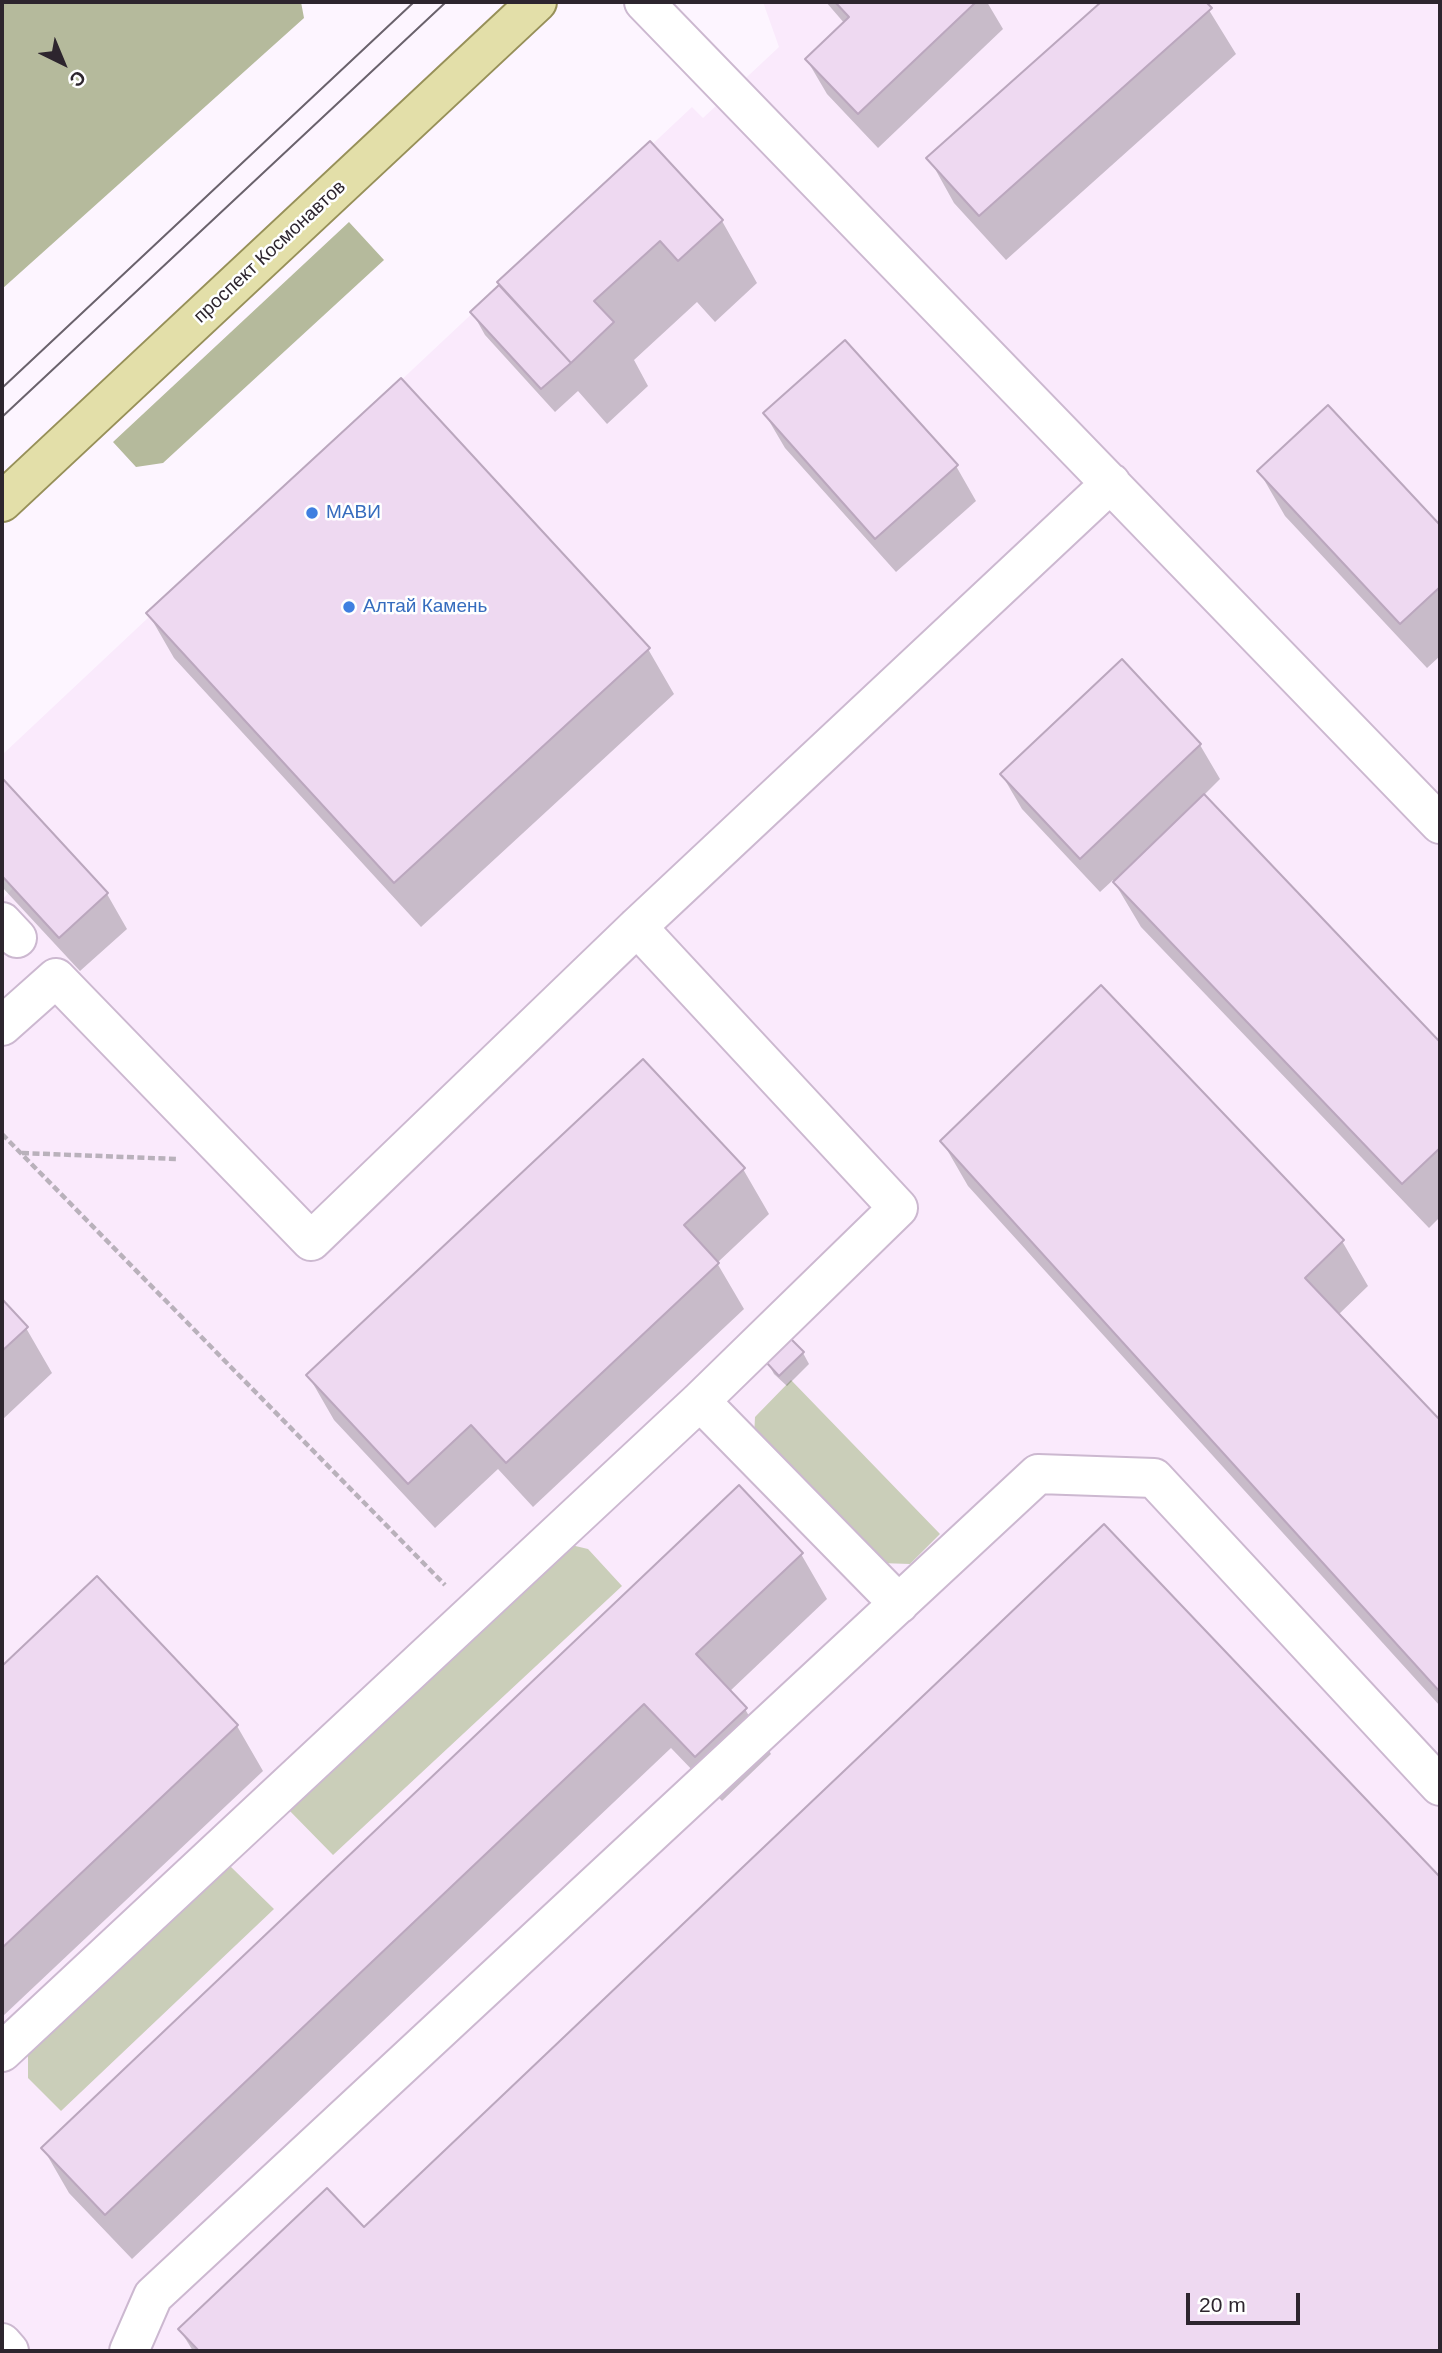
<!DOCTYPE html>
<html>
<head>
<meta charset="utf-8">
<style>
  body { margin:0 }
  #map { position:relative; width:1442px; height:2353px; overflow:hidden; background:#fdf5ff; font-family:Helvetica,sans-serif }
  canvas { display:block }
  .frame { position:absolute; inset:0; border:4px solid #2d252e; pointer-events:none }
  .north { position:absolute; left:28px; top:28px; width:70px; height:70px; -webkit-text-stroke:5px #fff; paint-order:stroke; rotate:137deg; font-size:19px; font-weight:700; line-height:28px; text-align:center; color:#2d252e }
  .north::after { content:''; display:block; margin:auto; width:24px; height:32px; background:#2d252e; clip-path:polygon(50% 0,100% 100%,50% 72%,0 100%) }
  .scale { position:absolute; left:1186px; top:2293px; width:114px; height:32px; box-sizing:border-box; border:4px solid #2d252e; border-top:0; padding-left:9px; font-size:21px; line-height:24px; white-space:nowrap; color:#2d252e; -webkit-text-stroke:5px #fff; paint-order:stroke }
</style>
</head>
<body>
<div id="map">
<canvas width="1442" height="2353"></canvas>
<div class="frame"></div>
<div class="north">С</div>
<div class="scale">20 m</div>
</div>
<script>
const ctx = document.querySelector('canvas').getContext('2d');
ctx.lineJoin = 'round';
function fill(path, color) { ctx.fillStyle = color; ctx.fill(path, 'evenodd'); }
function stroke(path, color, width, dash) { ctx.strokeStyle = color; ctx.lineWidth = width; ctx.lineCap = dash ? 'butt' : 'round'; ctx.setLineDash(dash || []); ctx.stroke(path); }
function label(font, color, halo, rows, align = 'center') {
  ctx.font = font + ' Helvetica,sans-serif'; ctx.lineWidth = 5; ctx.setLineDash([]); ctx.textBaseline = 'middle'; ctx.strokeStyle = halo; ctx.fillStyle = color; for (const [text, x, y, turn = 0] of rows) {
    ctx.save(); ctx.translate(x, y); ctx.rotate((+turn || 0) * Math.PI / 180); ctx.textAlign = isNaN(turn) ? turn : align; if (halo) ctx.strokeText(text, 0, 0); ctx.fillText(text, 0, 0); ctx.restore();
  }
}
fill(new Path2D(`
  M763,2H1440V2351H2V900L13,888L2,876V755L692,107L703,118L779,47Z`), '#faeafc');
fill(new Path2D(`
  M791,1380L940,1534L910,1564L880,1563L754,1437L755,1417Z
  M567,1544L588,1549L622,1586L333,1855L285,1806Z
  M222,1865L231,1867L274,1909L61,2111L28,2078V2048Z`), '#caceb9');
fill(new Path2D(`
  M2,2H301L304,18L2,289Z
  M349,222L384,260L163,463L136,467L113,442Z`), '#b5ba9c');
fill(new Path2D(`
  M826,2H987L1003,29L878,148L827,94L807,60L845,24Z
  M1104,2H1204L1236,54L1006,260L954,203L929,158Z
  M722,221L757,283L715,322L697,302L634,360L648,386L607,424L578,391L555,412L485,335L472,312L501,286Z
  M1328,407L1440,528V656L1427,668L1285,516L1259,471Z
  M765,414L956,466L976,501L896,572L785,448Z
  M148,613L648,649L674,694L421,927L174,658Z
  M1200,745L1220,779L1203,796L1440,1044V1217L1429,1228L1141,927L1113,880L1100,892L1022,809L1002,775Z
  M2,780L107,894L127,929L80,971L2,887Z
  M942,1141L1342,1241L1368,1286L1338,1315L1440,1423V1706L968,1186Z
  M743,1169L769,1214L717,1263L744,1309L533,1507L498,1469L435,1528L334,1420L308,1375Z
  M2,1302L26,1328L52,1373L2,1420Z
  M803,1353L809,1364L787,1386L774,1374L768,1363Z
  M1104,1526L1440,1879V2351H193L180,2330L364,2230Z
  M801,1554L827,1599L729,1692L745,1709L771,1754L722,1801L671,1748L132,2259L69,2193L43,2148Z
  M97,1578L237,1726L263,1771L2,2017V1669Z`), '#0003');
const building = new Path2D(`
  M835,2H976L858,114L805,59L849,17Z
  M1101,2H1206L1212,8L979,216L926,158Z
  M650,141L723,220L678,261L660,241L594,301L614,322L571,363L497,282Z
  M499,285L571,363L541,389L470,312Z
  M845,340L958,465L875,539L763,413Z
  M401,378L650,648L394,883L146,613Z
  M1328,405L1440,525V587L1400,624L1257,471Z
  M1122,659L1201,744L1080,859L1000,774Z
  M2,778L108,893L59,938L2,876Z
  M1204,794L1440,1042V1148L1402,1184L1113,882Z
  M1101,985L1344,1240L1305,1278L1440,1420V1692L940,1141Z
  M643,1059L745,1168L684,1225L719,1263L506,1463L471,1425L408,1484L306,1375Z
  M2,1299L28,1327L2,1351Z
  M790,1338L804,1352L779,1376L766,1362Z
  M739,1485L803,1553L696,1654L747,1708L695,1757L644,1704L105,2215L41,2148Z
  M1104,1524L1440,1877V2351H199L178,2329L327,2188L364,2227Z
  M97,1576L238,1725L2,1948V1666Z`);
fill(building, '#eed9f1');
stroke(building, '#bba7be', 2);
const minor = new Path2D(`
  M644,2L1440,824
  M2,922L17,938
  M2,1026L56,978L311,1241L637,927L1111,483
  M700,1401L899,1604
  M2,2052L700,1401L898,1208L637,927
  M2,2343L9,2351
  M129,2351L153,2296L1038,1474L1154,1478L1440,1786`);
const major = new Path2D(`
  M2,502L537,2`);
stroke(minor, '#ccb8d0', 42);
stroke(major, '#979059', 42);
stroke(new Path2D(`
  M2,1134L445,1585
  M22,1153L177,1159`), '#b9b1bb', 4.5, [7, 3.5]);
stroke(minor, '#fff', 38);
stroke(major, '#e3dfa9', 38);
stroke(new Path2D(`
  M2,388L414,2
  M2,417L446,2`), '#6a626c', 2);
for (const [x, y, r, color] of [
  [312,513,7,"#3f7fe0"],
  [349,607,7,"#3f7fe0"]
]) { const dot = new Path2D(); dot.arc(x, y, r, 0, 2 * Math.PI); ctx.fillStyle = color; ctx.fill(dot); stroke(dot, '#fff', 2.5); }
label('19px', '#2d252e', '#fff', [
  ["проспект Космонавтов",270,252,-43]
]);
label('19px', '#366cbe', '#fff', [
  ["МАВИ",326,513],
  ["Алтай Камень",363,607]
], 'left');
</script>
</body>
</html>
